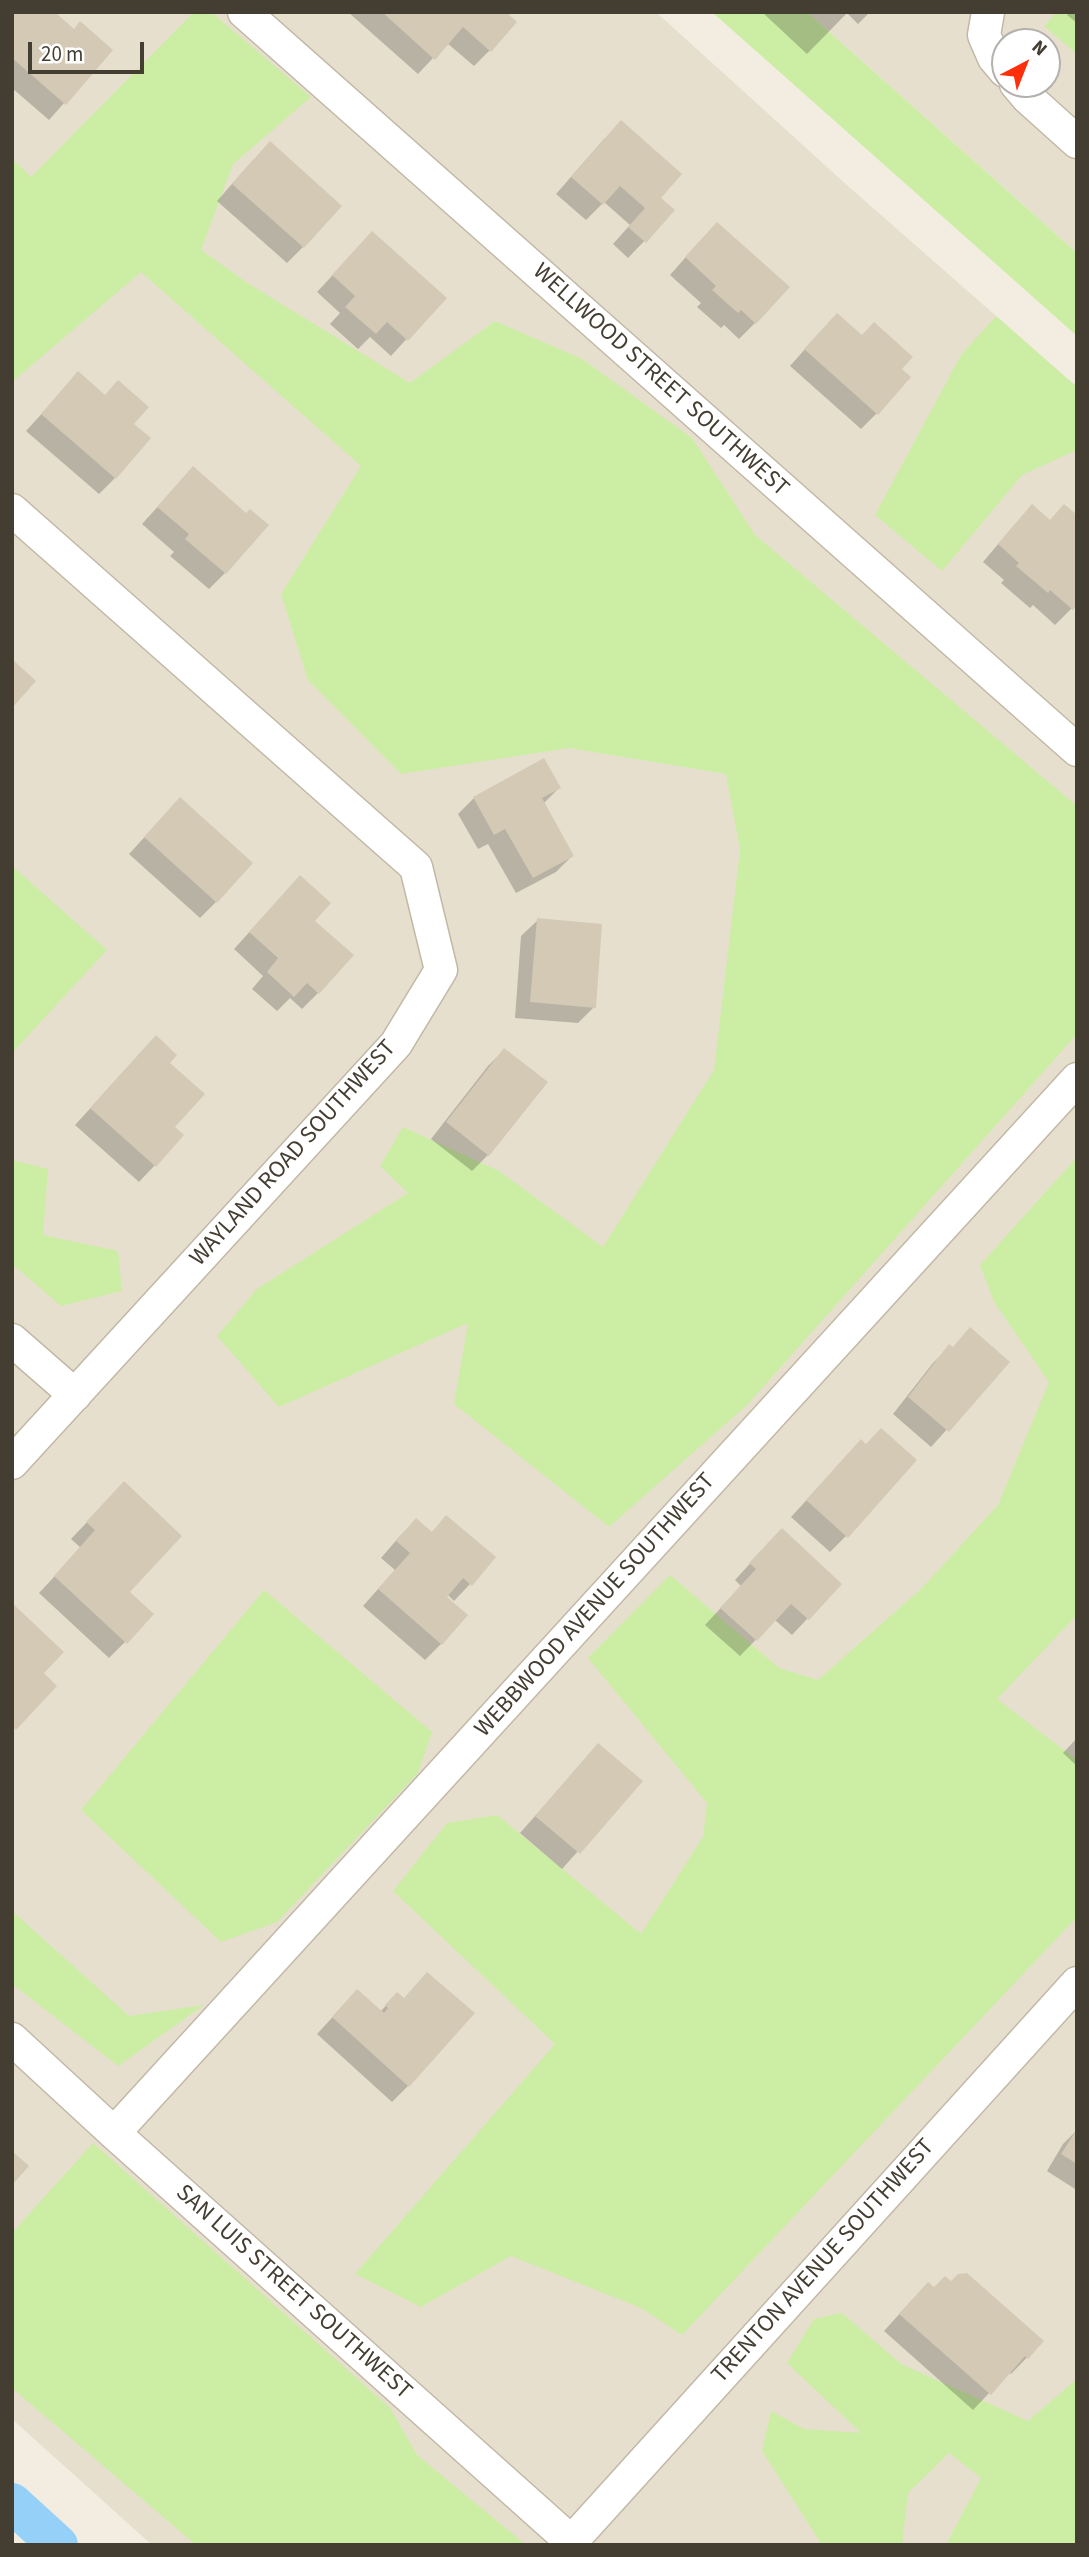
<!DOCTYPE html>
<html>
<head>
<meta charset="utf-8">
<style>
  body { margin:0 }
  #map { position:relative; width:1089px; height:2557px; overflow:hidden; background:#f3ede1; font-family:"Source Sans 3",sans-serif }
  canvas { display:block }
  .frame { position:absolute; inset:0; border:14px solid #443d31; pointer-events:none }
  .north { position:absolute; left:991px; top:28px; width:70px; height:70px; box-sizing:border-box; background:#fff; border:2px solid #b4b1ad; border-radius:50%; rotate:42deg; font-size:19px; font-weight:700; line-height:28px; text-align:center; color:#443d31 }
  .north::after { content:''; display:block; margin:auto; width:24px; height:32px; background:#ff2f0c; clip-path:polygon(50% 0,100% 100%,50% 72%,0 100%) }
  .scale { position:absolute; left:28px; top:42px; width:116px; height:32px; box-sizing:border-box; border:4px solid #443d31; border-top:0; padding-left:9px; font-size:21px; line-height:24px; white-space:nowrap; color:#443d31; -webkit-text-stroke:5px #fff; paint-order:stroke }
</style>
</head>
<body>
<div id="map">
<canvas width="1089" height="2557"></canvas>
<div class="frame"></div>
<div class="north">N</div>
<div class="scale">20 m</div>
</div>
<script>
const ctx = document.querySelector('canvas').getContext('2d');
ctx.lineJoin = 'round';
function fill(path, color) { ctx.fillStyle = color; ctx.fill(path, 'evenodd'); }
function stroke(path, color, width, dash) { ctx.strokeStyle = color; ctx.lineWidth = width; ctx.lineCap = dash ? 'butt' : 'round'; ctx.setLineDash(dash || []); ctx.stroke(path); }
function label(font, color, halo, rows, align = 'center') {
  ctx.font = font + ' "Source Sans 3",sans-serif'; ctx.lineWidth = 5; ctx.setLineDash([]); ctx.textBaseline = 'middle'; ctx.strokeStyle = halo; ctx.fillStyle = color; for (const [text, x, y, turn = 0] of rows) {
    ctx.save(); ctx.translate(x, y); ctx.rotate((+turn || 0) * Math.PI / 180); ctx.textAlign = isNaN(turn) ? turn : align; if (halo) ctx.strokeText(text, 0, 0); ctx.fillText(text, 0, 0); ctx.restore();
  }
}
fill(new Path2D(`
  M12,12H656L848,186L1077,387V2545H152L12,2419Z
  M807,12H1077V253ZM1005,42H1047V84H1005Z`), '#e7dfce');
fill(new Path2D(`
  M194,12H211L311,97L233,164L201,250L249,284L410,383L495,321L582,359L692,438L755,535L1077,806V1034L747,1405L609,1527L454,1404L468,1323L279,1407L217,1336L257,1289L408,1193L380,1166L403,1127L499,1171L603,1247L714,1070L740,850L726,774L569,748L401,774L308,680L281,594L361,466L141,272L12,382V159L31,177Z
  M712,12H807L1077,253V336Z
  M1057,12H1077V54L1044,26Z
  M996,316L1077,387V450L1022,475L942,571L875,515L961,355Z
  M12,866L107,950L12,1053Z
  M1077,1157V1615L997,1699L1077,1760V1917L682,2335L641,2308L511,2256L421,2307L355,2274L555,2044L393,1891L447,1823L497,1815L641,1934L703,1837L707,1803L588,1658L670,1575L779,1668L818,1680L921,1589L998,1505L1049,1382L994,1302L980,1265Z
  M12,1160L48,1169L43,1235L118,1251L122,1291L61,1306L12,1264Z
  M264,1590L432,1732L418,1773L277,1922L221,1942L81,1810Z
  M12,1911L129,2016L204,2005L118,2066L12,1984Z
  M93,2143L390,2408L417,2455L526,2545H196L12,2388V2233Z
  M842,2313L901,2364L1028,2421L1077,2379V2545H946L981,2478L949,2453L908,2493L902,2545H822L762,2451L771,2411L804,2429L861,2433L787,2363L814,2319Z`), '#cceda4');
fill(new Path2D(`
  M12,12L54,15L73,31L111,50L49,120L12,88Z
  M348,12H503L490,50L474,66L447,43L418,74Z
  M762,12H870L858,24L847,13L807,54Z
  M1070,12H1077V23L1067,15Z
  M605,138L673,211L628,258L613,244L630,225L604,202L586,220L556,194Z
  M254,159L303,247L287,263L217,201Z
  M701,240L755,323L739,339L724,325L721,328L697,307L701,303L670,275Z
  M356,250L444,298L391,356L370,337L358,349L330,324L340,313L317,292Z
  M821,331L900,369L877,413L861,429L790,366Z
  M78,374L115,478L99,494L26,431Z
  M193,468L225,573L209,589L170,556L174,552L142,524Z
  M1016,523L1072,608L1055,625L1033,605L1030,608L1001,583L1004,580L983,562Z
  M559,788L543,804L572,856L556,872L516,893L488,844L478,849L458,814L474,798Z
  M164,816L216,902L200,918L129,854Z
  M284,894L312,921L318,993L302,1009L290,998L277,1011L252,989L263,976L234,949Z
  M538,920L594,1007L578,1023L515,1018L521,936Z
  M504,1050L545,1083L488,1155L472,1171L431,1139L488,1066Z
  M140,1054L167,1063L155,1165L139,1182L75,1125Z
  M949,1347L1008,1362L931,1447L893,1414L933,1363Z
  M861,1441L846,1536L830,1552L791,1517Z
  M108,1500L125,1642L109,1658L39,1593L81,1548L71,1539Z
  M447,1517L470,1584L454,1601L447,1594L441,1644L425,1660L363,1606L395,1570L381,1558L400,1536L416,1520L430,1534Z
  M766,1546L840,1584L792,1635L775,1620L740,1656L705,1625L741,1586L735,1580Z
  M1077,1738V1766L1063,1753Z
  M598,1745L641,1781L562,1869L520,1833Z
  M397,1994L408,2086L392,2102L317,2034L341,2008L380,2012Z
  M1077,2130V2187L1075,2189L1047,2171L1063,2144Z
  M912,2300L1042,2342L1011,2374L1009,2372L973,2410L884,2331Z`), '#0003');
stroke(new Path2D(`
  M12,2503L58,2545`), '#95d0f8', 40);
fill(new Path2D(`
  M12,12H58L57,14L74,29L80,21L113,50L66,105L12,58Z
  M382,12H506L517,22L491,52L463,27L435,60Z
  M621,120L682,174L661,198L675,210L646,243L628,227L645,208L620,186L603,205L571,177Z
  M270,141L342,206L304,248L232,184Z
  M717,222L790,287L756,324L741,310L738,313L712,290L716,286L685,257Z
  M372,231L447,298L408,341L387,322L376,334L345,307L355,296L332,275Z
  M837,313L862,335L874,322L913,357L902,369L911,377L878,415L804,349Z
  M78,371L105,395L118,380L149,407L134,424L151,438L116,479L41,414Z
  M193,466L246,513L250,509L269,525L226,574L185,539L189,534L157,507Z
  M1032,504L1050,520L1064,504L1077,515V605L1073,610L1050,590L1048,593L1016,566L1019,563L998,544Z
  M12,659L36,681L12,708Z
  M544,758L561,788L542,798L574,856L533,878L505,829L494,835L473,797Z
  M180,797L253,863L217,903L144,837Z
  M300,875L331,903L315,921L354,955L319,994L307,983L294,997L267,972L278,958L249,932Z
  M537,918L602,924L596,1008L530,1002Z
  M156,1035L177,1055L170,1063L205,1094L175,1127L184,1135L156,1167L90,1108Z
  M504,1048L548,1082L489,1156L446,1122Z
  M970,1327L1010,1362L949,1432L908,1397L949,1344L953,1347Z
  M881,1428L917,1460L848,1538L806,1500L861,1439L866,1444Z
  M124,1481L182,1536L130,1592L154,1614L127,1644L54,1576L95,1530L86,1522Z
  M446,1515L496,1557L472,1586L463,1578L447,1597L468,1615L442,1645L378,1589L410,1553L396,1541L416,1518L432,1532Z
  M782,1528L842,1584L809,1620L791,1604L757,1641L720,1608L756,1569L749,1563Z
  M12,1603L64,1652L44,1673L57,1686L16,1730L12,1726Z
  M598,1743L643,1781L580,1854L535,1816Z
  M427,1972L475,2013L409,2087L332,2017L357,1989L384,2013L388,2008L385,2005L397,1992L404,1998Z
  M1077,2129V2164L1061,2154Z
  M12,2151L29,2166L12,2185Z
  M967,2273L1044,2341L1028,2359L1025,2356L991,2395L899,2314L928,2282L934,2287L945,2276L951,2281L958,2274Z`), '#d4c9b5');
const street = new Path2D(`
  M244,12L1077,750
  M988,12L984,35L994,58L1005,71
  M1016,84L1027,97L1077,142
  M12,510L416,867L441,970L396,1044L12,1463
  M12,1340L75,1395
  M12,2039L114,2133L575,2545
  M114,2133L1077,1079
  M572,2541L1077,1983`);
stroke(street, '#c1b8a6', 35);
stroke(street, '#fff', 32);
label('24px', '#443d31', '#fff', [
  ["WELLWOOD STREET SOUTHWEST",660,381,42],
  ["WAYLAND ROAD SOUTHWEST",294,1154,-48],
  ["WEBBWOOD AVENUE SOUTHWEST",596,1606,-48],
  ["TRENTON AVENUE SOUTHWEST",824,2262,-48],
  ["SAN LUIS STREET SOUTHWEST",293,2293,42]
]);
</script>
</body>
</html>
